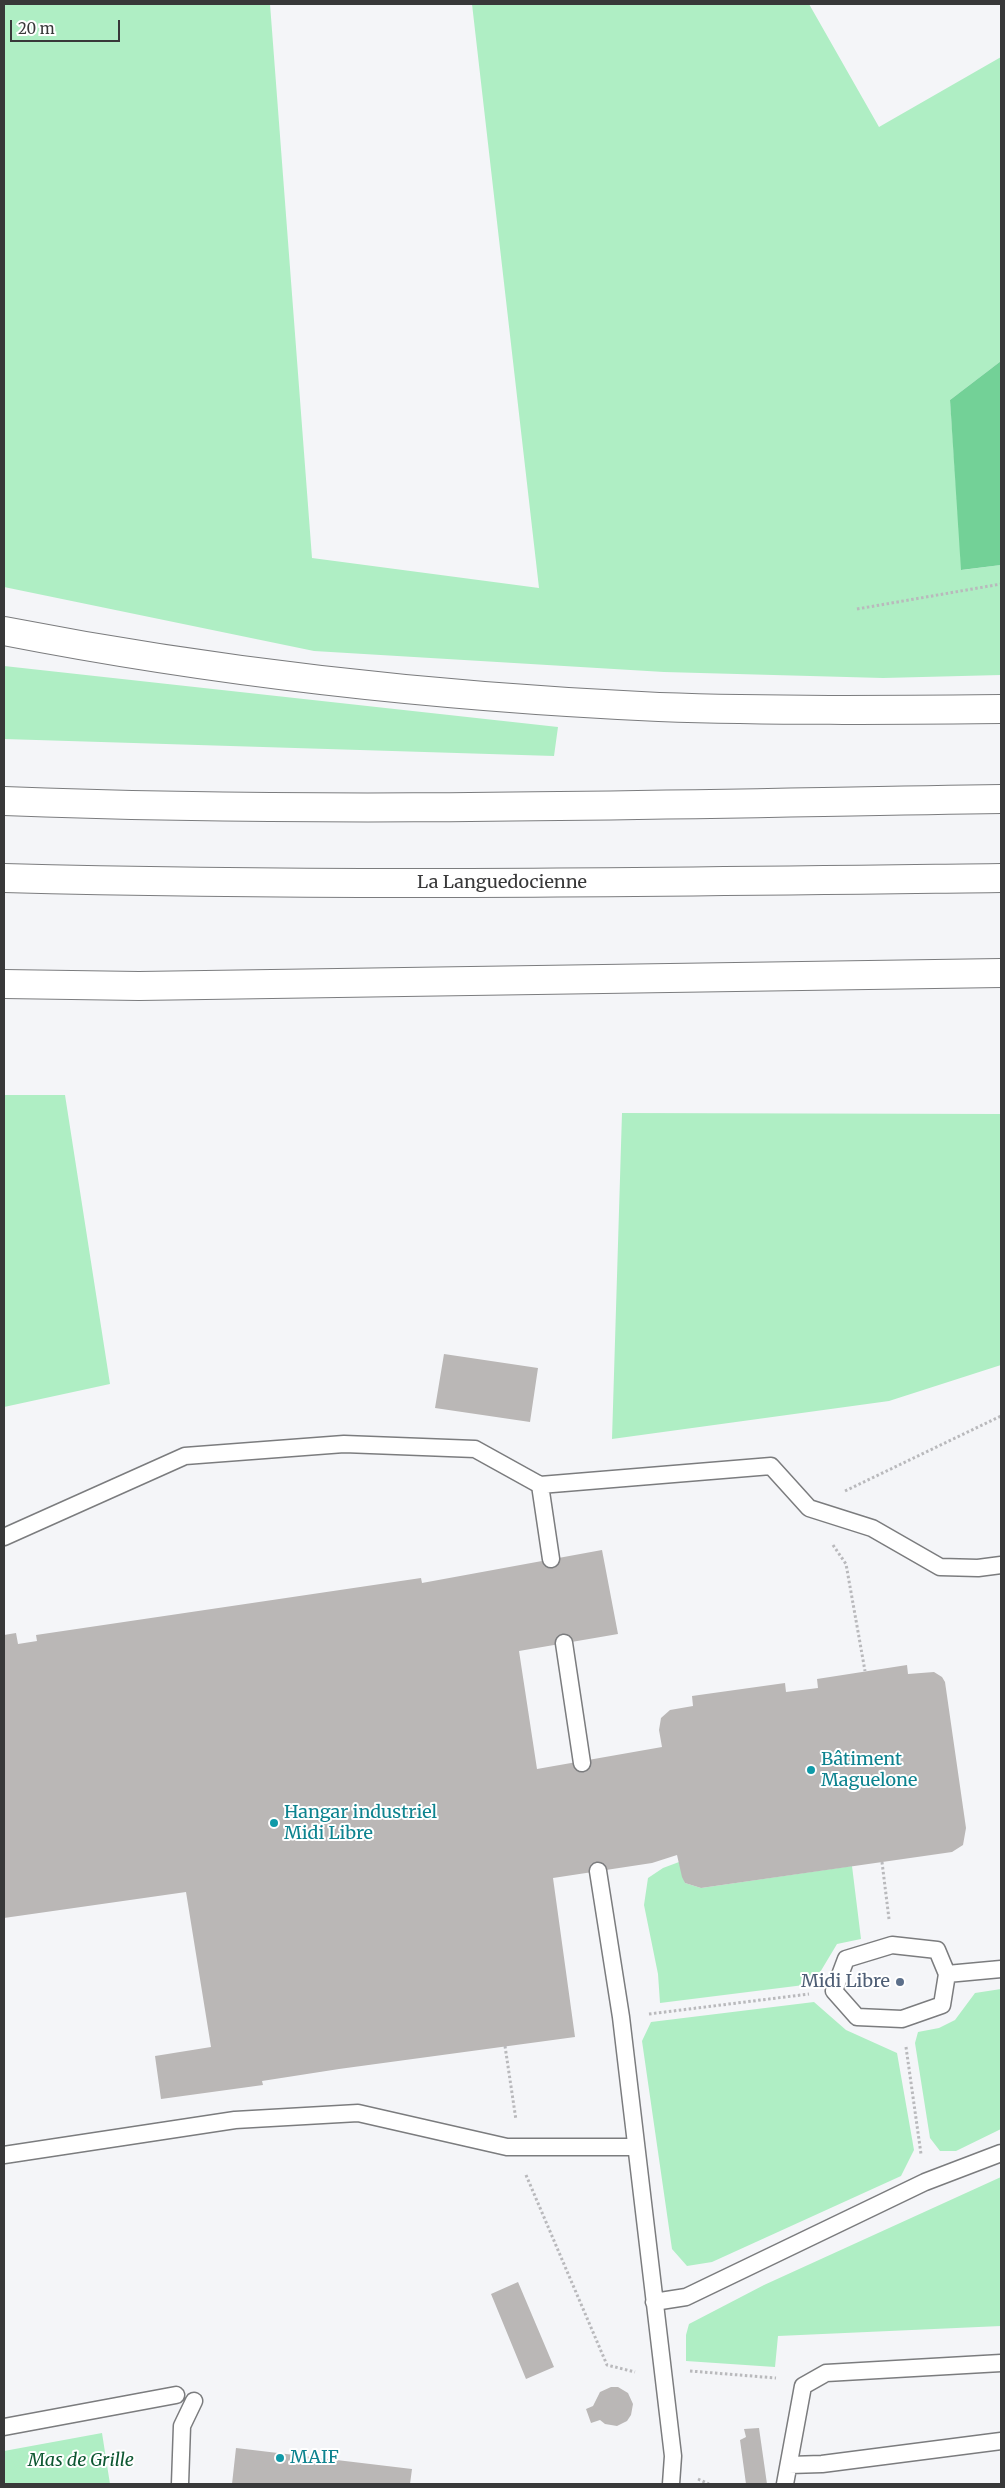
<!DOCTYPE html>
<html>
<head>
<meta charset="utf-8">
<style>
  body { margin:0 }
  #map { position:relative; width:1005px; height:2488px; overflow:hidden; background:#f4f5f8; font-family:Merriweather,serif }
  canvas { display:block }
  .frame { position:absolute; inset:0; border:5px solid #383839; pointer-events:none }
  .scale { position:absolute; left:10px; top:20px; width:110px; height:22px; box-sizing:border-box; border:2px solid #383839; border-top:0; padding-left:6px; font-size:15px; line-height:18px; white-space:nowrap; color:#383839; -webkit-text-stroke:4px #fff; paint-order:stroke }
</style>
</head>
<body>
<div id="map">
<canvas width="1005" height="2488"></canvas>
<div class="frame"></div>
<div class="scale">20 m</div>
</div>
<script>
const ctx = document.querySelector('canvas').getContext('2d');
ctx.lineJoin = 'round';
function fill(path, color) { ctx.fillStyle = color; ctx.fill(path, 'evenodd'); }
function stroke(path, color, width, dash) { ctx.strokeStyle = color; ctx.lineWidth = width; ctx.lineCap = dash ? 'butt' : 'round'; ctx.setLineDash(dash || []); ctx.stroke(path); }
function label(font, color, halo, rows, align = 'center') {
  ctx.font = font + ' Merriweather,serif'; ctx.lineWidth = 4; ctx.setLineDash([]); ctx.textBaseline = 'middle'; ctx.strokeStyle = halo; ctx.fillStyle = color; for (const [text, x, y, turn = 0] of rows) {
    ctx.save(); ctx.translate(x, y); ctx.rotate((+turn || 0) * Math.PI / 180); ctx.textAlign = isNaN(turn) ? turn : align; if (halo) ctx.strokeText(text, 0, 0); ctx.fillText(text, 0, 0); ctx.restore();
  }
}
fill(new Path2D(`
  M4,4H270L312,558L539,588L472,4H809L879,127L1001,57V361L950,400L962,570L1001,565V675L883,678L664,672L314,651L4,587Z
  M4,666L558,727L554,756L4,739Z
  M4,1095H65L110,1384L4,1407Z
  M622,1113L1001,1114V1365L889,1401L612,1439Z
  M679,1862L685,1883L701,1888L852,1866L861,1939L837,1944L816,1979L804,1985L660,2003L658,1974L644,1905L648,1878L663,1868Z
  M1001,1989V2129L956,2151H940L930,2138L915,2043L918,2032L939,2028L955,2020L975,1993Z
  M814,2002L846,2030L897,2053L914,2150L901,2176L712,2262L687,2266L672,2249L642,2041L651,2022Z
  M1001,2177V2326L778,2336L775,2367L686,2361V2335L689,2324L764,2285Z
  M102,2433L110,2484H4V2451Z`), '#afeec4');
fill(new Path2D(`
  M1001,361V565L961,570L950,400Z`), '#73d197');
fill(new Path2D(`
  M444,1354L538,1368L530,1422L435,1408Z
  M602,1550L618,1634L519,1651L537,1769L662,1747L659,1730L661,1718L670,1710L693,1706L692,1696L785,1683L786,1692L818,1688L817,1679L907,1665L908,1674L934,1672L942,1677L945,1682L966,1828L963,1845L952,1852L701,1888L685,1883L682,1877L677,1855L652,1863L553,1878L575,2037L339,2069L262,2081L263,2085L161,2099L155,2056L211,2047L186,1892L4,1918V1635L16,1633L18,1644L37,1641L36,1635L421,1578L422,1583Z
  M518,2282L554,2367L526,2379L491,2294Z
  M611,2387H618L628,2393L633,2404L631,2415L627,2421L617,2426L605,2424L600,2420L591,2423L586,2409L593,2406L600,2392Z
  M759,2428L767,2484H746L740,2440L746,2437L744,2429Z
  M236,2448L412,2469L410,2484H232Z`), '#bab7b6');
const service = new Path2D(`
  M540,1485L771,1466L809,1508L872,1528L940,1567L978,1568L1001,1565
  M4,1537L185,1456L344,1444L475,1449L540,1485L551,1559
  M564,1643L582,1763
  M598,1871L621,2017L673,2456L671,2484
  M892,1945L937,1950L947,1974L942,2005L902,2019L857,2017L834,1991L846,1959Z
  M947,1974L1001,1969
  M4,2155L235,2120L358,2113L507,2147H636
  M654,2302L686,2297L925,2182L1001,2153
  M4,2427L176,2395
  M789,2465L822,2464L1001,2441
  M180,2484L182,2426L194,2401
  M785,2484L803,2386L826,2373L1001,2363`);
const motorway = new Path2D(`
  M4,631C219,673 439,697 659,707C773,711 887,710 1001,709
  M4,801C336,814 669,804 1001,799
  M4,878C336,887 669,882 1001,878
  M4,984L139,986L1001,973`);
stroke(service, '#7b7c7e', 19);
stroke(motorway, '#7b7c7e', 30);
stroke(new Path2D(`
  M857,609L1001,584
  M845,1491L1001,1416
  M833,1545L846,1564L865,1671
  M882,1862L889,1919
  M649,2014L809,1994
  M505,2046L516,2120
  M906,2047L921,2154
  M526,2175L607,2365L635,2372
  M690,2371L776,2378
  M698,2479L709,2484`), '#b9b9bc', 3, [2.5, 2.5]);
stroke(service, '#fff', 16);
stroke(motorway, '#fff', 28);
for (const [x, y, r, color] of [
  [811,1770,5,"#0f9aa8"],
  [274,1823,5,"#0f9aa8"],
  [900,1982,5,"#5c6f8a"],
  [280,2458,5,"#0f9aa8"]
]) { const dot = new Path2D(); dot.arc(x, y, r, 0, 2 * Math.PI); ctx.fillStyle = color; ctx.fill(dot); stroke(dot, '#fff', 2); }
label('18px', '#383839', '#fff', [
  ["La Languedocienne",502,883]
]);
label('18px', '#0d838f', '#fff', [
  ["Bâtiment",821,1760],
  ["Maguelone",821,1781],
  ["Hangar industriel",284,1813],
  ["Midi Libre",284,1834],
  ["MAIF",290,2458]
], 'left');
label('18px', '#4e5e75', '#fff', [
  ["Midi Libre",890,1982]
], 'right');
label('italic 18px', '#0e5732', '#fff', [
  ["Mas de Grille",81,2461]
]);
</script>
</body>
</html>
